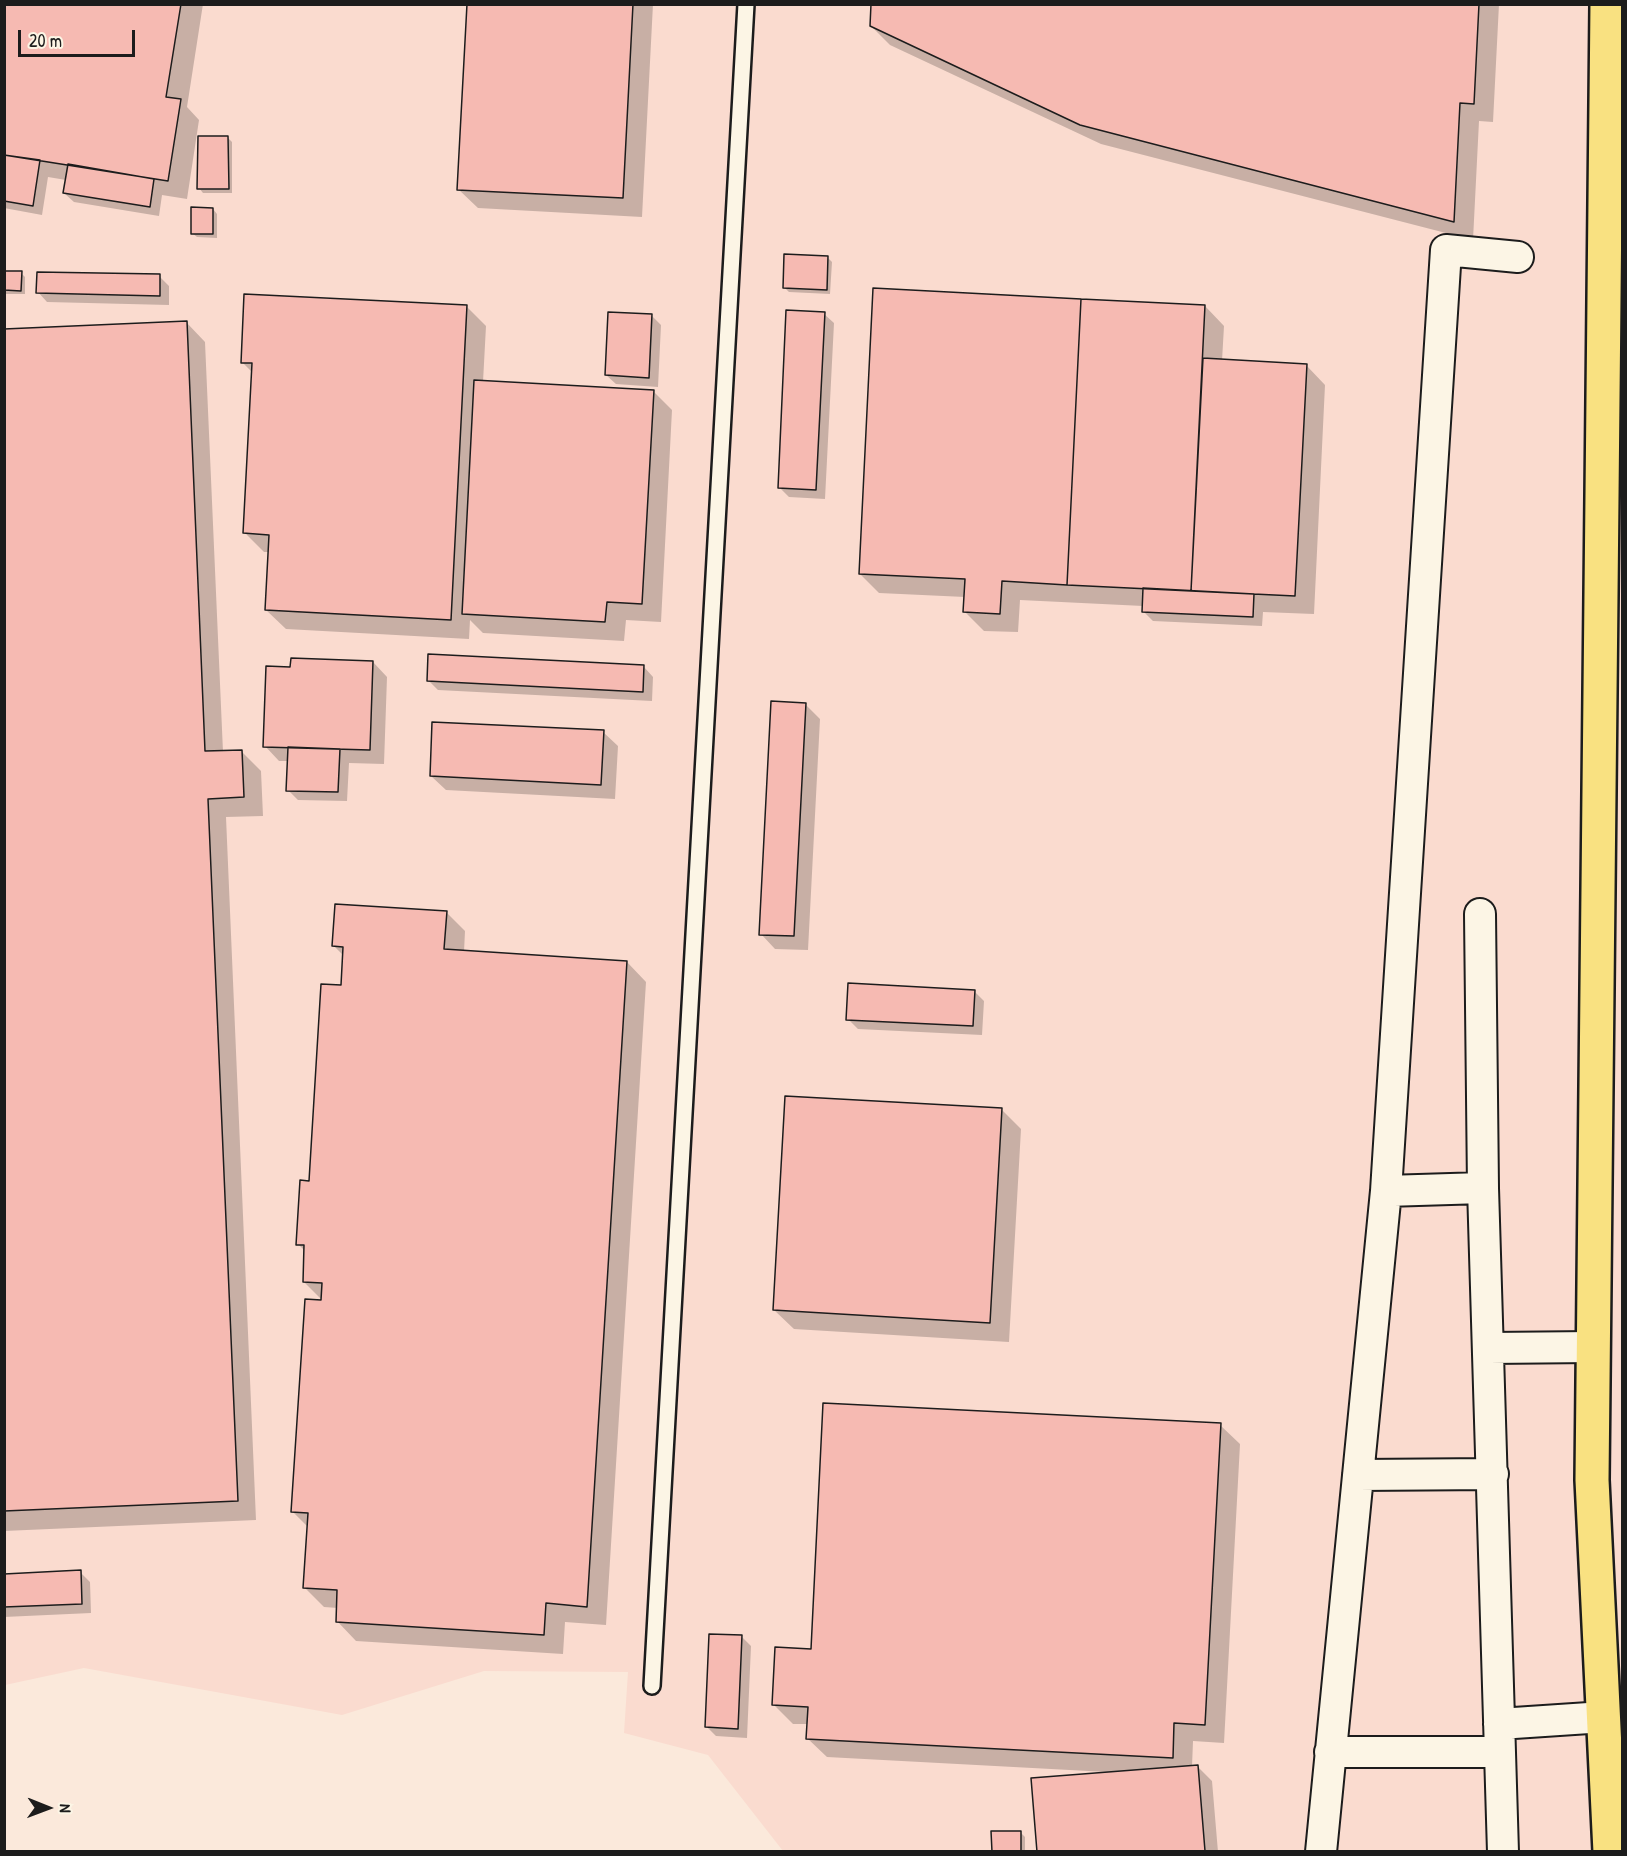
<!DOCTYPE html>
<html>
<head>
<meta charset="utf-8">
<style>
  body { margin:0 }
  #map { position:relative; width:1627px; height:1856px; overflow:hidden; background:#fbe9db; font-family:"Patrick Hand",sans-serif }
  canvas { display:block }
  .frame { position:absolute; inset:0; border:6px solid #1c1c1c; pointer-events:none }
  .north { position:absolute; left:18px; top:1778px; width:60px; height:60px; -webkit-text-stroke:4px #fcf5e5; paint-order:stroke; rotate:91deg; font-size:16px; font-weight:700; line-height:24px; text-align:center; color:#1c1c1c }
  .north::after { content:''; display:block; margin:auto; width:21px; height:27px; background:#1c1c1c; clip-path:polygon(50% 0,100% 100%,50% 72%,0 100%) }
  .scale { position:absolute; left:18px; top:30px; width:117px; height:27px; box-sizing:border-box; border:3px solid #1c1c1c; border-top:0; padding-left:8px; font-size:18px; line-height:21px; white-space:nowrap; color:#1c1c1c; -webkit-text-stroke:4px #fcf5e5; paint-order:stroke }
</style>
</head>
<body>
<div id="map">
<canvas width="1627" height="1856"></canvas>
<div class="frame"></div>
<div class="north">N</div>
<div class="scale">20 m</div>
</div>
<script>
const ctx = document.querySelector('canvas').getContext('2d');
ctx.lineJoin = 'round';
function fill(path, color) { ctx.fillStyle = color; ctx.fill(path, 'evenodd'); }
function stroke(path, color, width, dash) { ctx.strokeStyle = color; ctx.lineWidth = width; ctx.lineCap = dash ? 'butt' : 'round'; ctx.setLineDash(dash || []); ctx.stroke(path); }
fill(new Path2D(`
  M5,5H1622V1851H783L708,1755L624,1733L628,1672L484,1671L342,1715L84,1668L5,1685Z`), '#fadbcf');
fill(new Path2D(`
  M4,4H203L187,107L199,120L187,199L162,195L159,216L74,202L64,193L66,180L48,177L42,215L4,208Z
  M468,4H653L642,217L478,208L458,189Z
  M872,4H1499L1493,122L1479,121L1473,240L1101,144L890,45L871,26Z
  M228,138L232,142V193H203L199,188Z
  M213,209L217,214V238L197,237L192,233Z
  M828,258L832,262L830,294L789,292L784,287Z
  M4,273H21L25,277V294H4Z
  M159,276L169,286V305L47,302L38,292Z
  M1205,306L1224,326L1222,361L1306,365L1325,385L1314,614L1263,612L1262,626L1153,621L1143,611V606L1020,600L1018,632L984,631L965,612V597L879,593L860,574Z
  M467,307L486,326L483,382L653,391L672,410L661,622L626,620L624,641L483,633L470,620L469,639L286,629L266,610L269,552H264L245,533L253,373L242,362Z
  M824,314L834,323L825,499L789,497L779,487Z
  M651,315L661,325L658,387L616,384L606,375Z
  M186,322L205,342L223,752H242L261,771L263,816L226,817L256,1520L4,1531V330Z
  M373,662L387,677L384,764L349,763L347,801L298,800L288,790L289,761H279L265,746L292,668Z
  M644,667L653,677L652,701L438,690L428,680Z
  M805,704L820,719L808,950L775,949L761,934Z
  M603,732L618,746L615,799L446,790L431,776Z
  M446,912L465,931L464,952L627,962L646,982L606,1625L565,1622L563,1654L356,1641L337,1621L338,1608L324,1607L305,1588L308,1527L293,1512L324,1302L304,1282L306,1252L298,1244L342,986L344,956L334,946Z
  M974,991L984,1001L982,1035L858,1029L848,1019Z
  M1002,1110L1021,1129L1009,1342L794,1329L774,1310Z
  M1220,1425L1240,1444L1224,1743L1193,1741L1192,1767H1198L1212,1781L1218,1852H1039L1107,1772L827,1757L807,1738L808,1724H793L773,1704L812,1650Z
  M80,1572L90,1582L91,1613L4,1617V1575Z
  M741,1636L751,1646L747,1738L716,1736L707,1727Z
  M1021,1833L1025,1837V1852H993Z`), '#0003');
const building = new Path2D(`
  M4,4H181L166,97L181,99L168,181L4,155Z
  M467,4H633L623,198L457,190Z
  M871,4H1479L1474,104L1460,103L1454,222L1080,125L870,26Z
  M198,136H228L229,189H197Z
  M4,155L40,160L33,206L4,201Z
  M68,164L154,179L150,207L63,193Z
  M191,207L213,208V234H191Z
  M784,254L828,256L827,290L783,288Z
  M4,271H22L21,291L4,290Z
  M37,272L160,274V296L36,293Z
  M873,288L1081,299L1067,585L1002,581L1000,614L963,612L965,579L859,574Z
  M244,294L467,305L451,620L265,610L269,535L243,533L252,363H241Z
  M1081,299L1205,305L1191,591L1067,585Z
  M786,310L825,312L816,490L778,488Z
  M608,312L652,314L649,378L605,375Z
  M187,321L205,751L242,750L244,797L208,799L238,1501L4,1511V329Z
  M1203,358L1307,364L1295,596L1191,591Z
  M474,380L654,390L642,604L607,602L605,622L462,614Z
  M1143,588L1254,594L1253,617L1142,612Z
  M428,654L644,665L643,692L427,681Z
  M291,658L373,661L370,750L263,747L266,666L290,667Z
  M771,701L806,703L794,936L759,935Z
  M432,722L604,730L601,785L430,776Z
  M288,747L340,749L338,792L286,791Z
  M335,904L447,911L444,949L627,961L587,1607L546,1603L544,1635L336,1622L337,1590L303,1588L308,1513L291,1512L305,1299L321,1300L322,1283L303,1282L304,1245H296L300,1180L309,1181L321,984L341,985L343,947L332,946Z
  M848,983L975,990L973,1026L846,1020Z
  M785,1096L1002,1108L990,1323L773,1310Z
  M823,1403L1221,1423L1205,1725L1174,1723L1173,1758L806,1739L808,1707L772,1705L775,1647L811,1649Z
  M81,1570L82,1604L4,1607V1574Z
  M709,1634L742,1635L738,1729L705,1727Z
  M1198,1765L1205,1851L1037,1852L1031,1778Z
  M991,1831H1021V1852H992Z`);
fill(building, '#f6bab2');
stroke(building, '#1c1c1c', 1.5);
const lane = new Path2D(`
  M652,1686L746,4`);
const street = new Path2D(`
  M1480,914L1483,1188L1503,1852
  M1386,1191L1483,1188
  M1489,1348L1593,1347
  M1358,1475L1493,1474
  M1499,1724L1604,1717
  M1330,1752H1500
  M1321,1852L1386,1191L1446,250L1518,257`);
const primary = new Path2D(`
  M1607,4L1592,1480L1610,1852`);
stroke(lane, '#1c1c1c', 20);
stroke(street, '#1c1c1c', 34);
stroke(primary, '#1c1c1c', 38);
stroke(lane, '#fcf5e5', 15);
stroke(street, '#fcf5e5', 30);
stroke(primary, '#f9e181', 33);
</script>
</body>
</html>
